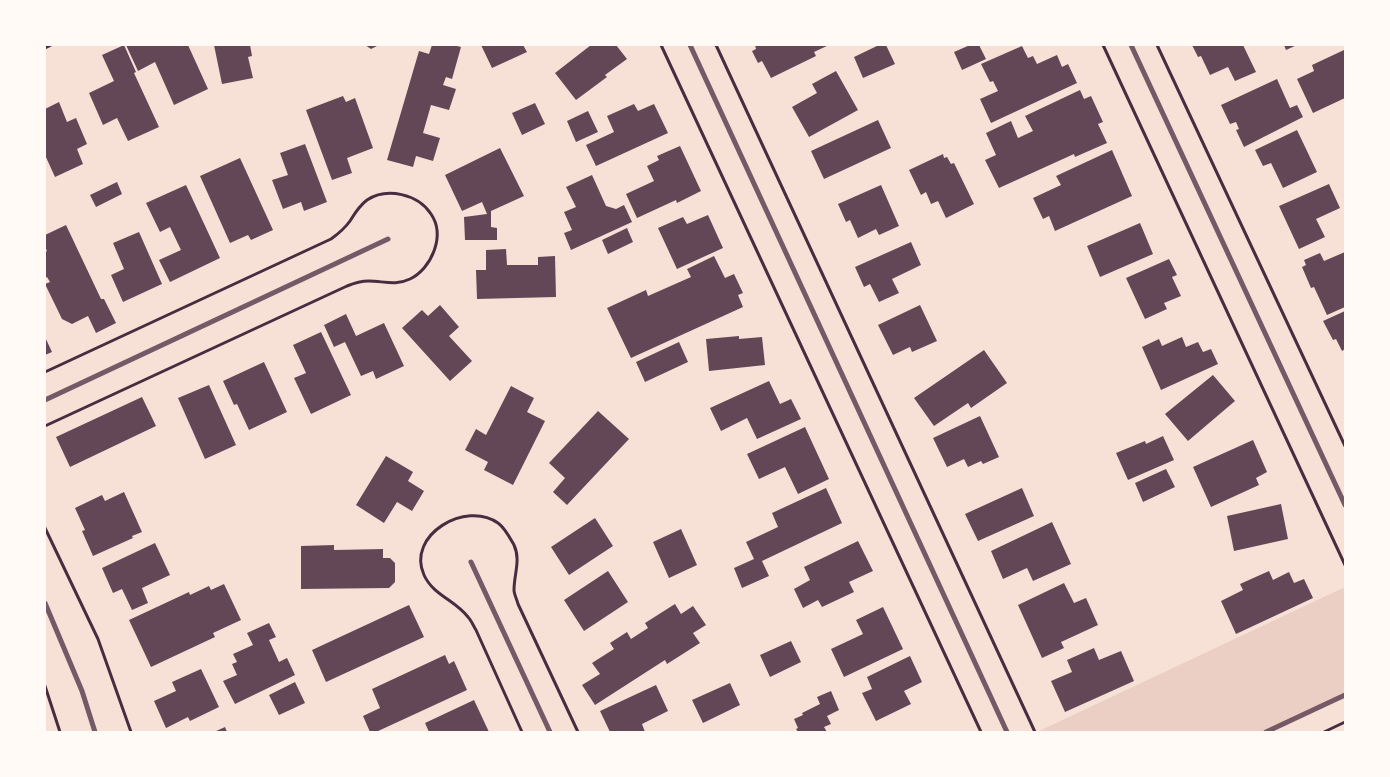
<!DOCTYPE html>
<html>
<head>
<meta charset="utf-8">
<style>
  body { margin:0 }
  #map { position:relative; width:1390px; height:777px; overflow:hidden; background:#f7e1d7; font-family:"Exo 2",sans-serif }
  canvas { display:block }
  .frame { position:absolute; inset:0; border:46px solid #fffaf5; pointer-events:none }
</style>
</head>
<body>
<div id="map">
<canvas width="1390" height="777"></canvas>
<div class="frame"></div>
</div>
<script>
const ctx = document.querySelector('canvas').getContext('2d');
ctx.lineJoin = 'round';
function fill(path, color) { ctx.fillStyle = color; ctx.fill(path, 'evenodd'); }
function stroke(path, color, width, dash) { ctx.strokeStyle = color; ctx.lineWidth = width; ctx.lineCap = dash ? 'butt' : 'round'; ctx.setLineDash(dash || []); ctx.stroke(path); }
fill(new Path2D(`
  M1345,587V695L1266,732H1037Z`), '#ebcfc5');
fill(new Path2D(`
  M124,45L136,72L134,73L159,127L128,141L117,118L103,125L89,93L114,81L102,55Z
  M126,45H188L208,89L174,105L155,62L138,71Z
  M214,45H250L252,56L248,57L253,78L222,84Z
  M365,45H379L371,49Z
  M432,45H453L461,47L452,79L446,77L443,85L456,89L449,110L431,105L423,133L440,138L433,161L416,156L413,167L387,160L419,51L429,54Z
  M481,45H523L527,52L492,68Z
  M591,45H616L627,59L605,75L607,77L576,100L555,73Z
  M755,45H829L814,52L816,56L771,78L762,61L758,63L752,51L756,49Z
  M879,45H886L895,64L863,78L854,57Z
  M970,45H979L986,59L962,70L954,52Z
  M1192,45H1243L1256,72L1235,81L1228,67L1210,75L1201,56L1198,57Z
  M1284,45H1297L1286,50Z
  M1022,46L1028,58L1033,56L1037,64L1057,55L1062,67L1068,64L1077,83L991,123L980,99L998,91L993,81L990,82L981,64Z
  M1344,50L1345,53V98L1313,113L1297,79L1314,71L1312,65Z
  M836,71L858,110L809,137L792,107L817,93L812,84Z
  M1277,79L1290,108L1297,105L1303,117L1244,147L1236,130L1239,129L1236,122L1230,124L1221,105Z
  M1080,90L1084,99L1091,96L1103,122L1098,124L1107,143L1075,157L1074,154L999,188L985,160L996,155L986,133L1011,121L1018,138L1033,131L1025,116Z
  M343,96L346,102L355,98L373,148L347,158L352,173L332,180L306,110Z
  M59,102L67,122L76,118L87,144L77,149L83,164L55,177L45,155V109Z
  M535,103L545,124L522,135L512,113Z
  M634,104L638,111L654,104L668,133L596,166L586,145L614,132L607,116Z
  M588,111L598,132L576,142L567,121Z
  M878,120L891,148L824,179L811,151Z
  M1297,130L1317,172L1283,188L1271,163L1263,166L1255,150Z
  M305,144L327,202L304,211L301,202L283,209L272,180L288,175L280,153Z
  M680,146L701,191L677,203L676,200L637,218L626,194L654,181L647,166L659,160L657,156Z
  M500,148L524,196L491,211V227L497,228V240H465L464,217L487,214L482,202L462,211L445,175Z
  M1112,150L1132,196L1055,231L1049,216L1043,219L1033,198L1061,185L1056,176Z
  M943,154L944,158L947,157L951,164L954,163L974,204L946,218L938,201L931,204L926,192L921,195L909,170Z
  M240,158L273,230L251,240L248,235L230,243L200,176Z
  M592,175L606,206L616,209L624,205L632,222L571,250L564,233L572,230L564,212L576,207L566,187Z
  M117,182L122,194L96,207L90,195Z
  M1329,184L1340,208L1316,219L1325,237L1299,249L1279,206Z
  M186,185L220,258L170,282L159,260L181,250L170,227L160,232L146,203Z
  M881,185L899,226L879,235L876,229L858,238L850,220L846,222L838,204Z
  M708,215L723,248L677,269L658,228L683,217L687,224Z
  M1140,223L1153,254L1100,277L1087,246Z
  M66,225L101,299H104L116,323L96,333L88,316L72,324L62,319L45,284L50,282L47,277L45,278V252L47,251L45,247V235Z
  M627,228L633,242L608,254L602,240Z
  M139,232L162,284L123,302L111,275L124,269L113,243Z
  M911,242L921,265L892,279L899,293L879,302L870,284L864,287L855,267Z
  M506,249L507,265H538V257L555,256L556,297L477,299L476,270H486V250Z
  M1345,252V307L1327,315L1314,287L1311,288L1302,267L1306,265L1304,260L1320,253L1324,261Z
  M714,256L725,278L734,274L743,293L738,295L743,307L631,358L607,308L646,290L648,296L691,277L687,269Z
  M1169,259L1177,275L1172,277L1181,296L1164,303L1167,309L1145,319L1126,278Z
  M440,305L459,327L449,336L472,361L450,381L402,328L422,310L428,316Z
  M920,305L937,341L912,352L910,347L893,355L878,325Z
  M1345,311V349L1342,351L1336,339L1333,340L1323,321Z
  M346,314L356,336L384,323L404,366L376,379L373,371L361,376L345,342L334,347L324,325Z
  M321,332L351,395L311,414L294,378L306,373L293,345Z
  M739,336V339L762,337L765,365L709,371L706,339Z
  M45,337L52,352L45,355Z
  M1182,337L1186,347L1198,342L1203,352L1211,349L1218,364L1161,390L1142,347L1159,339L1162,346Z
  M679,342L688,362L645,382L636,362Z
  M984,350L1007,383L971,408L968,403L934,426L914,398Z
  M264,362L287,412L249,430L237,404L234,405L223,381Z
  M1213,375L1235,401L1188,441L1165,414Z
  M769,381L780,404L791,399L801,419L757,439L747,418L721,431L710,408Z
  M209,385L236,445L205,459L178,398Z
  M511,386L534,398L527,412L545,421L513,485L484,470L488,462L465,450L476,429L486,435Z
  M142,397L156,426L70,467L56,437Z
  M598,411L629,439L567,505L553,492L565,478L549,463Z
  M980,416L999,457L983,464L981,461L968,467L964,459L947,467L933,438Z
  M805,427L829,479L798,494L785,467L759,479L747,454Z
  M1163,436L1174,460L1128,480L1116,453L1145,441L1146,444Z
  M1253,440L1267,472L1256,478L1259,485L1211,507L1193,467Z
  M386,456L413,472L408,481L424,491L412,511L397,502L384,523L356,505Z
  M1166,469L1175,487L1143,502L1135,483Z
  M826,488L842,523L762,561L769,576L742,588L734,568L754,559L746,542L778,527L772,513Z
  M1022,488L1034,516L978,541L965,514Z
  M124,492L142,532L132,536L133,538L93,556L82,531L85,530L75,508L102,495L105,501Z
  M1281,504L1288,539L1234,551L1227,516Z
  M595,518L613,546L569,575L551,547Z
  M1052,522L1071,564L1033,581L1027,568L1003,579L991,551Z
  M681,529L697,565L669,578L653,542Z
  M858,541L873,571L849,582L854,592L822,607L818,600L803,608L794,589L810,580L804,567Z
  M155,543L170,575L142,588L148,603L132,610L122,589L113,593L102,568Z
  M334,545V550L383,549V558H390L395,563V582L389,588L301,589V546Z
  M608,571L628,602L584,631L564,600Z
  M1269,571L1273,580L1289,572L1294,583L1304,579L1313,598L1236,634L1221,601L1243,590L1240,584Z
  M1064,583L1074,603L1086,598L1098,625L1061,642L1064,648L1042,658L1018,605Z
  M224,584L241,620L213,633L215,637L151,667L129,620L189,592L190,595L209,586L211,590Z
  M675,604L681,614L693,606L706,625L693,633L700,643L667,664L665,660L595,705L582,685L600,674L592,663L614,649L610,643L627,632L631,639L648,628L645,623Z
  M409,605L424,637L326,682L312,650Z
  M883,607L903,649L844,677L831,649L863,634L856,620Z
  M269,623L276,637L269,640L279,662L287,658L295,675L235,704L223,681L237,675L232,664L237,662L233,654L253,645L247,633Z
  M791,641L801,662L770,677L760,655Z
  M1094,648L1099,660L1121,651L1134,681L1065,712L1051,681L1072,672L1067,660Z
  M445,655L449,664L454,661L467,690L376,732H370L363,716L380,708L372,689Z
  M910,656L922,682L904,691L911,704L876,721L862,693L872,689L867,677Z
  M201,669L219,707L190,721L188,717L166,728L154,701L176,691L172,682Z
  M295,682L305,703L279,715L269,695Z
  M730,683L740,705L703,723L692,700Z
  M656,685L668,711L642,724L645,732H610L600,711Z
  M831,691L839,710L827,716L831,724L824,727L827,732H798L796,729L798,728L794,719L803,715L802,713L820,704L817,697Z
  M474,700L489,732H429L425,723Z
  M225,727L227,732H214Z`), '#644757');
stroke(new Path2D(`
  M661,45L981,732
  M716,45L1035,732
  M1103,45L1345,565
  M1157,45L1345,446
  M45,48L51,45
  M45,372L331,239C338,234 345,228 350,221C355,213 359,206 367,200C387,187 418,194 431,214C446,236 431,269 410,279C396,286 383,281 369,281C361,281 354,283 347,286L45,426
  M45,528L98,639L131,732
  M45,686L60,732
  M522,732L476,630C473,625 471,620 468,617C455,600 433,595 424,575C406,535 466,500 498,523C505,528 510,538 514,545C521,560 514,574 514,590C514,594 517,600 518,604L578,732
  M1324,732L1345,722`), '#4a2c40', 3);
stroke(new Path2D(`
  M690,45L1007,732
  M1131,45L1345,505
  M45,400L388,239
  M471,562L550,732
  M45,603L82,691L95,732
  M1266,732L1345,695`), '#755966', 5);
</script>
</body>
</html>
